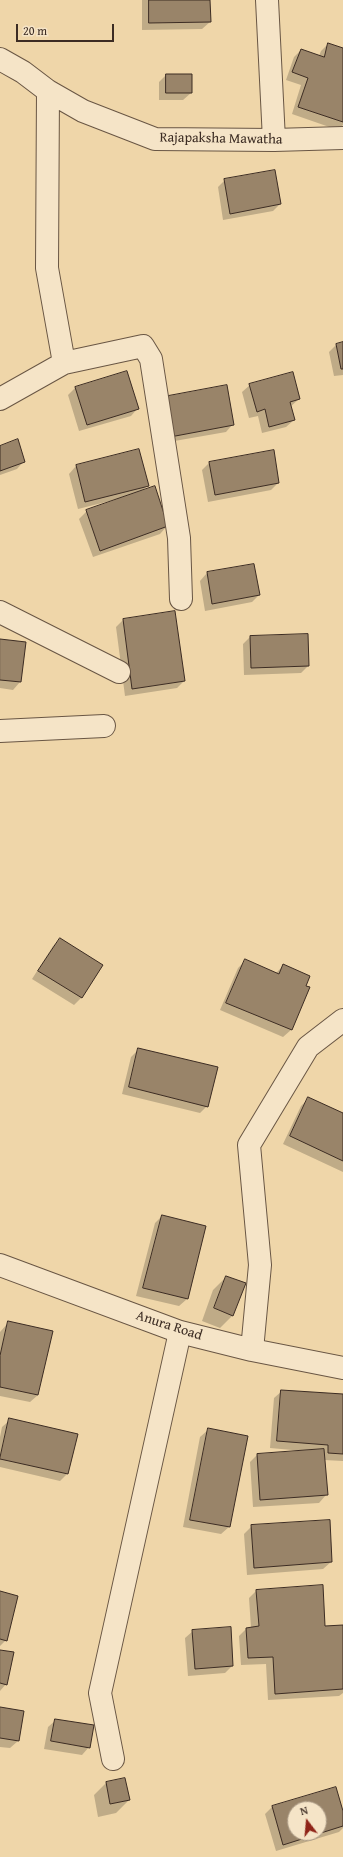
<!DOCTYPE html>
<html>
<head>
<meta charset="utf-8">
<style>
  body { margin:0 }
  #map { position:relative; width:343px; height:1857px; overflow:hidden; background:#efd6a9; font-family:"Gentium Book Plus",serif }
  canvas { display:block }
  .north { position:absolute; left:287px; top:1801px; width:40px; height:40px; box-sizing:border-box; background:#f5e4c7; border:1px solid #ab9a85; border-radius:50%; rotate:344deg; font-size:11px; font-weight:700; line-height:16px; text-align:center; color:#3c2c23 }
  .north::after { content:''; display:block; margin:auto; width:14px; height:18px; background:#8f2418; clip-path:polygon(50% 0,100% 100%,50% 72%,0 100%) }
  .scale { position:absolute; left:16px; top:24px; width:98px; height:18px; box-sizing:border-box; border:2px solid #3c2c23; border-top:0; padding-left:5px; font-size:12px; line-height:14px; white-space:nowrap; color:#3c2c23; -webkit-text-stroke:3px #f5e4c7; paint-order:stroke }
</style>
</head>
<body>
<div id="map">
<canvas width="343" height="1857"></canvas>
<div class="north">N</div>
<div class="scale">20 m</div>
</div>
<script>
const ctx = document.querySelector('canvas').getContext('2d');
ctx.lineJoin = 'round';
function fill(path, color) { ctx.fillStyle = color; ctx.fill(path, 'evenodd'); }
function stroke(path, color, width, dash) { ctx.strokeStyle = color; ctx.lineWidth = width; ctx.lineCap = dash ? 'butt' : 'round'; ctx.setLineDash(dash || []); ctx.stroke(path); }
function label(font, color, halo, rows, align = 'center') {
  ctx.font = font + ' "Gentium Book Plus",serif'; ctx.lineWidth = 3; ctx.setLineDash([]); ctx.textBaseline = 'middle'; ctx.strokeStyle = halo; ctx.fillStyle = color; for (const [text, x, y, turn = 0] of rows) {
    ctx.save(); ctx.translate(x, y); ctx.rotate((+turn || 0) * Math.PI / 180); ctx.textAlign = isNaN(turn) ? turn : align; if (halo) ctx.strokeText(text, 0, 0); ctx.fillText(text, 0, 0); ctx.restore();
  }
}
fill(new Path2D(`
  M142,0H209L210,22L202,29L142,30Z
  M328,44L343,49V125L338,130L292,114L301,85L286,80L294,57L301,50L319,56L321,51Z
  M166,75L191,93L183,100H159V82Z
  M225,180L280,204L273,211L223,220L218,187Z
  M343,343V375L334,376L329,352L336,345Z
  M127,372L138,408L131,416L79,431L68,395L75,388Z
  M250,385L299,399L290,407L294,420L286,427L262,433L258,416L249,418L242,392Z
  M163,398L233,424L226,432L163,443Z
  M0,447L24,461L17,469L0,475Z
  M139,450L148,485L141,492L167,526L160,534L93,557L79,519L87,511L118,500V499L78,509L69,474L76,466Z
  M209,463L278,483L271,490L208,502L202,470Z
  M253,565L259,595L252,602L205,611L200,581L207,573Z
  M174,612L184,681L177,688L125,696L116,627L123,620Z
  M250,637L308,666L301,673L244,675L243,644Z
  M0,640L24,643L20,682L13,690L0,688Z
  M60,939L102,965L81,998L74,1005L32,979L53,946Z
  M245,961L276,973L284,965L304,986L309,988L291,1030L283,1037L220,1010L238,968Z
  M138,1050L207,1106L200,1113L122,1094L131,1057Z
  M309,1098L343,1114V1172L283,1144L301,1106Z
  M162,1216L205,1227L187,1299L179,1306L136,1296L155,1223Z
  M226,1277L233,1315L220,1328L202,1321L213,1290Z
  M8,1323L38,1395L30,1402L0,1396V1332Z
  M282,1391L343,1395V1461L324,1460L326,1495L319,1503L253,1507L250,1462L257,1455L303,1451L270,1448L274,1398Z
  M10,1420L67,1474L60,1481L0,1467V1437L2,1427Z
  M208,1430L247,1437L229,1527L221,1534L183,1527L200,1437Z
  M252,1526L331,1562L323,1569L247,1575L244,1534Z
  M256,1591L324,1627L343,1631V1693L339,1696L268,1700L266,1664L241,1665L239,1636L246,1629L251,1628L249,1598Z
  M0,1592L6,1640L0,1646Z
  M193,1631L232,1666L225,1673L188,1676L185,1638Z
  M0,1651L6,1684L0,1691Z
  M0,1708L23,1712L18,1741L10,1748L0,1747Z
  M56,1720L89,1747L82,1755L44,1749L48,1727Z
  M107,1782L129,1800L116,1813L98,1817L94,1795Z
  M335,1788L343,1814V1828L339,1832L276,1851L265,1814L272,1807ZM295,1809H319V1833H295Z`), '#0003');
const building = new Path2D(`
  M149,0H210L211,22L149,23Z
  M328,43L343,48V122L298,107L308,78L292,72L301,49L324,57Z
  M166,74H192V93H166Z
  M275,170L281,204L230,214L224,179Z
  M343,342V369H341L336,344Z
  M127,371L139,409L87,425L75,387Z
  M293,372L300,399L290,402L295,420L269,427L265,409L257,412L249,384Z
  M227,385L234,425L170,437L163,397Z
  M18,439L25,462L0,471V446Z
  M139,449L149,486L85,502L76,465Z
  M274,450L279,483L215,495L209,462Z
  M155,486L168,526L100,551L86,510Z
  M254,564L260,595L212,604L207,572Z
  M175,611L185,681L132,689L123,619Z
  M308,634L309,666L251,668L250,636Z
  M0,639L26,642L21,682L0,680Z
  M60,938L103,965L82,998L38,971Z
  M245,959L279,974L283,964L310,976L306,986L310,987L292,1030L226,1003Z
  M138,1048L218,1067L208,1107L129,1087Z
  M308,1097L343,1113V1161L290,1136Z
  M162,1215L206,1226L188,1299L143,1288Z
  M226,1276L246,1283L233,1316L214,1308Z
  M8,1321L53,1331L38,1395L0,1387V1356Z
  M281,1390L343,1394V1454L328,1453V1445L277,1441Z
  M9,1418L78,1434L68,1474L0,1459Z
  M208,1428L248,1436L230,1527L190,1520Z
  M324,1449L328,1495L260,1500L257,1454Z
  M330,1520L332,1562L254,1568L251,1525Z
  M323,1585L325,1626L343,1625V1689L275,1694L273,1657L248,1658L246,1628L259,1626L256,1590Z
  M0,1591L18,1596L7,1641L0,1639Z
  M231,1627L233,1666L195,1669L192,1630Z
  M0,1650L14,1652L7,1685L0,1683Z
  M0,1707L24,1711L19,1741L0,1738Z
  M55,1719L94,1725L90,1748L51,1741Z
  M125,1778L130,1800L110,1804L106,1782Z
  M336,1787L343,1811V1826L283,1845L272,1806ZM295,1809H319V1833H295Z`);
fill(building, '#998469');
stroke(building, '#3c2c23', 1);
const minor = new Path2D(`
  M267,0L274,140
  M0,59L23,72L48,91L83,111L155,139L274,140L343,138
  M48,91L47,268L64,363
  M0,399L64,363L143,346L151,359L179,538L181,599
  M0,612L119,672
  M0,731L104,726
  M0,1265L180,1332L252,1350L343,1368
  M252,1350L260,1265L249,1145L308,1047L343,1020
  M113,1759L100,1693L180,1332`);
stroke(minor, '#695644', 24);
stroke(minor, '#f5e4c7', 22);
label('14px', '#3c2c23', '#f5e4c7', [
  ["Rajapaksha Mawatha",221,139,1],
  ["Anura Road",169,1326,18]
]);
</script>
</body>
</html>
